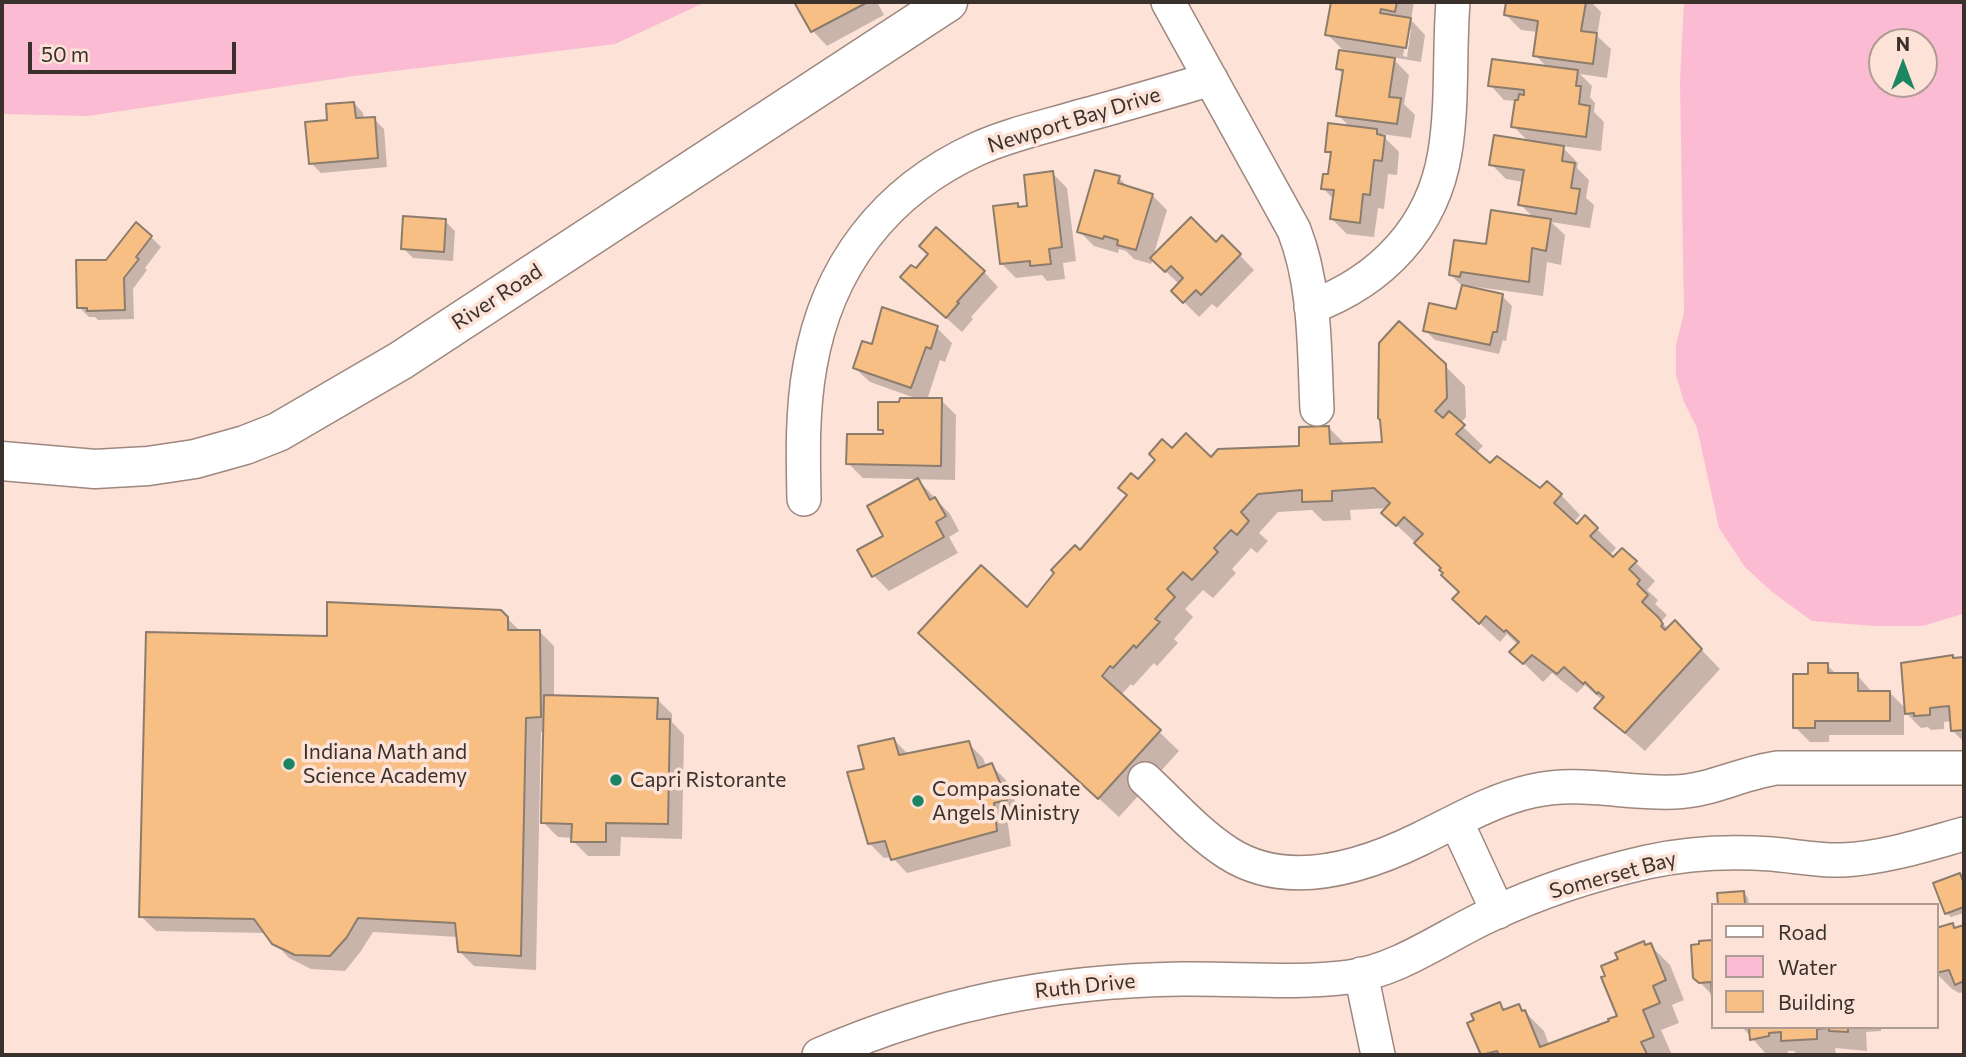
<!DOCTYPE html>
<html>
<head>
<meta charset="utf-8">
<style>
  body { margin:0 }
  #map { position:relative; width:1966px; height:1057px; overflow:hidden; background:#fce2d7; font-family:Commissioner,sans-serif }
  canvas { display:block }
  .frame { position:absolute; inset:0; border:4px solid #3a312d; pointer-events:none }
  .legend { position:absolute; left:1711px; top:903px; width:228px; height:126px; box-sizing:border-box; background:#fce2d7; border:2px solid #ae9b93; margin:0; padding:9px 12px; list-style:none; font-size:21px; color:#3a312d }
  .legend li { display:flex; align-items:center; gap:14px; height:35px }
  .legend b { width:35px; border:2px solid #ae9b93 }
  .north { position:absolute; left:1868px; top:28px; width:70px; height:70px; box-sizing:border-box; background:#fce2d7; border:2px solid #ae9b93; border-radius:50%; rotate:0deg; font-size:19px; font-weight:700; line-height:28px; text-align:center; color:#3a312d }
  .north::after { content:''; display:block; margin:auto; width:24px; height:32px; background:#1c8663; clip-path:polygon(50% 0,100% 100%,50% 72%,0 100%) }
  .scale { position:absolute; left:28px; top:42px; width:208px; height:32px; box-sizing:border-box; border:4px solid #3a312d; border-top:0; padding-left:9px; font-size:21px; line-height:24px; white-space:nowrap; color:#3a312d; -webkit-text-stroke:5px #fce2d7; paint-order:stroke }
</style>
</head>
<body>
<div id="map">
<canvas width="1966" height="1057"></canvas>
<div class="frame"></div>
<ul class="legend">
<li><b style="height:9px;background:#fff"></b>Road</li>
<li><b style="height:19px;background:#fbbbd3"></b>Water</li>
<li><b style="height:19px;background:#f7bf84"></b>Building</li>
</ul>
<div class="north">N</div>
<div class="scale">50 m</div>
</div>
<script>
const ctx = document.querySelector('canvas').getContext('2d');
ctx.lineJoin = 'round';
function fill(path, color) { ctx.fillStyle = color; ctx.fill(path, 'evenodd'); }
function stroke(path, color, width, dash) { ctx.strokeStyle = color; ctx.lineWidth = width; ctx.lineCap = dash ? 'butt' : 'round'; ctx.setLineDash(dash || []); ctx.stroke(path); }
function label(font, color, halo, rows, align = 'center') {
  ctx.font = font + ' Commissioner,sans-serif'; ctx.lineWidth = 7; ctx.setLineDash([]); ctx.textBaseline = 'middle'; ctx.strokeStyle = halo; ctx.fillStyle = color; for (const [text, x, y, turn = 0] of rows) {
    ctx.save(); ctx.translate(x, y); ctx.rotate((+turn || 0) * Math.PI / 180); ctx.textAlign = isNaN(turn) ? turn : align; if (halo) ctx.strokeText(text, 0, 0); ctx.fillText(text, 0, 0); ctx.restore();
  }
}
fill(new Path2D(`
  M2,2H706L615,44L354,76L88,116L2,114Z
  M1684,2H1964V611L1962,614L1923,626H1875L1812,621L1772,592L1745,567L1719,528L1697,428L1684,402L1676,375V345L1684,313L1680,81ZM1882,42H1924V84H1882Z`), '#fbbbd3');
fill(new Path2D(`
  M796,2H877L884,15L827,46L813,31Z
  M1332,2H1414L1411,20L1425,35L1421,62L1391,57L1409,75L1404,104L1415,115L1411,138L1381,134L1399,152L1397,175L1388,174L1384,209L1378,208L1374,237L1347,234L1332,219L1334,200L1323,188L1330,176L1332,156L1327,151L1351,128L1338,115L1344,75L1338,69L1353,54L1354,51L1342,49L1327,34ZM1408,29H1411L1407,57L1403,56Z
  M1508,2H1591L1601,12L1597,36L1611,49L1607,78L1580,74L1592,86L1590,97L1595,103L1594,112L1604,122L1601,151L1561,146L1578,163L1577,168L1589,180L1586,198L1594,205L1590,228L1551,222L1565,235L1561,265L1547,262L1543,296L1470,286V288L1502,296L1512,306L1506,341L1503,340L1499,354L1435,340L1425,330L1458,311L1463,287L1450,274L1488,246L1534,218L1520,204L1524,182L1506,179L1491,164L1529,142L1513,126L1516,101L1504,100L1490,85L1548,68L1535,55L1538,32L1521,30L1506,15Z
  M354,103L363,113L364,119H374L384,129L387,167L321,173L311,163L329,122Z
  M1052,173L1067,188L1076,261L1063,263L1065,279L1047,281L1042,275L1016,278L1001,263L1017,205L1021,208L1029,207Z
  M1119,178L1129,188L1152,195L1167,210L1153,257L1216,244L1223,238L1254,270L1217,308L1212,304L1199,317L1173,291L1180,285L1153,259L1151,264L1134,259L1126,251L1119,249L1118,253L1094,246L1079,231Z
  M445,221L455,231L453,261L413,258L403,248Z
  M151,237L161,247L145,268L147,270L133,289L134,319L98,320L95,317H89L79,307L107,261Z
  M916,271L984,272L998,287L971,317L973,319L962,332L917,292Z
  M937,328L952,343L945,362L940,360L927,400H941L956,415L955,480L863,478L848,463L886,436L879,429L901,404L918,399L870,382L855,368L873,347Z
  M1445,366L1465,386L1466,417L1460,424L1483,446L1476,453L1490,465L1540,491L1561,495L1580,515L1573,523L1577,526L1597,529L1616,548L1609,556L1635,562L1655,581L1647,590L1658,600L1655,604L1667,615L1661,622L1668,629L1694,642L1720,669L1645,751L1596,708L1603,701L1585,685L1577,693L1552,673L1543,682L1512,652L1518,645L1507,634L1500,642L1474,618L1461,593L1443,569L1384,513L1389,508L1350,510L1351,520L1323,521L1312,510L1278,512L1259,533L1268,541L1257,553L1251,548L1232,569L1236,573L1213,598L1203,590L1185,609L1193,617L1174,639L1178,643L1157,666L1154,663L1133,686L1131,684L1121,695L1179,751L1119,817L940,653L1027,610L1080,552L1138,482L1172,450L1211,459L1301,447L1329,428L1346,445L1384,443Z
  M918,480L950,514L959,531L949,537L958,553L889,591L874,576L886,536Z
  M501,612L520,631H539L554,646V697L657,699L672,714V722L684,735L682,839L621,837L620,856H588L573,841V838L558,837L543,822L545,732H541L536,970L474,966L459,951L458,937L373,932L361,951L345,971L311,969L289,958L266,933L156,931L141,916L329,637Z
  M1952,656L1955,659H1964V742L1952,730V721L1944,722V729L1931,730L1928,727L1921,728L1904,711V735H1829V742H1810L1795,727L1810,676L1827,665L1837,675H1857L1872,692H1889L1906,709Z
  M894,740L909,755L968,743L983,758L986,766L991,765L1006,780L1021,815L1007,817L1011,846L907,873L892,857L884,858L869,843L866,770Z
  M1960,875L1964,880V913L1951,917L1946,913Z
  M1744,893L1748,898L1749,905H1720Z
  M1952,925L1956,929L1964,927V992L1959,993L1952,989L1936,973Z
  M1712,941V995L1695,977L1700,942Z
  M1643,943L1646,946L1650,945L1670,965L1684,1000L1672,1005L1679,1023L1661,1030L1672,1055H1482L1470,1024L1500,1004L1506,1011L1519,1006L1544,1031L1549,1045H1555L1620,1016V960Z
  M1742,1027H1881V1031L1866,1032L1867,1051L1835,1048L1836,1055H1798L1794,1051H1788L1787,1055H1767Z`), '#0003');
const building = new Path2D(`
  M794,2H868L811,32Z
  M1331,2H1397L1395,12L1381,9L1380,13L1411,18L1406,48L1325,35Z
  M1506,2H1586L1581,31L1597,33L1593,64L1533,56L1538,21L1504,15Z
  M1339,50L1395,58L1389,97L1401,98L1397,124L1336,116L1343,70L1336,69Z
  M1492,59L1578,70L1576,86H1581L1579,104L1590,106L1586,137L1511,127L1515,100H1518L1519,94L1524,95V90L1488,86Z
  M354,102L356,118L375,117L378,158L309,164L305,122L327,120L326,104Z
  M1328,123L1377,129V134L1385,136L1382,161L1374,160L1370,195L1363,194L1360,223L1330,219L1334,190L1321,189L1323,174H1328L1331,152H1325Z
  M1494,135L1564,146L1562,161L1575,163L1571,188L1580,189L1576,214L1518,205L1524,170L1489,165Z
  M1095,170L1120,176L1118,183L1153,194L1136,250L1117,245L1118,240L1104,236L1103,239L1077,232Z
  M1053,171L1062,247L1049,249L1051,264L1030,266V261L1000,264L993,206L1018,203V207L1027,206L1024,175Z
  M1491,210L1551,219L1546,251L1532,248L1529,282L1461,272L1460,277L1449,275L1454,240L1486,244Z
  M403,216L446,219L444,252L401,249Z
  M1191,217L1216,242L1222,235L1241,254L1201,295L1196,290L1183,303L1171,291L1183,278L1171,266L1165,272L1150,258Z
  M136,222L152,236L136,257L139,259L124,278L125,310L87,311V308H77L76,260H106Z
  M936,227L985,271L957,302L959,303L946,318L900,277L911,265L916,268L928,254L919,246Z
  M1462,285L1503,294L1497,332H1493L1490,345L1423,331L1429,303L1456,309Z
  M882,307L938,326L931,349L926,347L911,388L853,368L862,341L872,344Z
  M1399,321L1446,364L1447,398L1435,411L1443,418L1449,411L1465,425L1456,434L1490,463L1497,456L1540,488L1547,481L1562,494L1554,503L1577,524L1585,515L1598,528L1590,536L1613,557L1622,548L1637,561L1629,569L1640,580L1637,584L1648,595L1642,602L1659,618L1663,624L1661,626L1665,630L1675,620L1702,649L1625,733L1594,708L1604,697L1598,692L1597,694L1585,682L1583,684L1564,667L1557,674L1532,655L1523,664L1509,652L1519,642L1506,630L1504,632L1486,616L1479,624L1452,599L1459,592L1441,575L1443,573L1439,570L1441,568L1414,543L1423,534L1404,517L1396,526L1381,513L1390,503L1374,488L1332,491V501L1302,502V490L1258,494L1241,512L1249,521L1237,535L1231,530L1214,548L1218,552L1192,580L1183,572L1167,589L1175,597L1155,619L1160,622L1136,648L1134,645L1113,668L1110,666L1102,676L1161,730L1098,799L918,633L981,565L1027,607L1054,573L1051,570L1075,545L1080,550L1127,495L1118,488L1131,473L1138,479L1155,460L1149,454L1162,439L1172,448L1186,433L1211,457L1218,449L1299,446V427L1329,426L1330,444L1382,442L1380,420L1378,418L1379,343Z
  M900,398H942L941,466L846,464L847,434H883V430H878V402H899Z
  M918,478L930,500L935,497L946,516L936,522L944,537L872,577L857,550L883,536L867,506Z
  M327,602L501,610L508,617V630H540L541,717L526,718L521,956L458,952L455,923L358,918L347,937L330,956L295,955L272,944L254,919L139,917L146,632L327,636Z
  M1953,655V658L1964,657V730L1951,731L1949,706L1930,708V715L1914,716V713L1905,714L1901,663Z
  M1808,663H1828V673H1858V691H1890V721H1815V728H1793V674H1808Z
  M544,695L658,698L657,719H670L668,824L606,823V842H571L572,824L541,823Z
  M894,738L899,755L969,741L978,768L992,763L1007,800L994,803L997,831L891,860L885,841L868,844L847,772L864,769L858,746Z
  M1960,873L1964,884V907L1945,914L1933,883Z
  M1744,891L1745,905H1718L1717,893Z
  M1953,923L1954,928L1964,925V981L1955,985L1949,970L1936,973V928Z
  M1712,940V998L1711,982L1699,983L1693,978L1691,945L1699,944V941Z
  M1644,941L1645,945L1651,943L1666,980L1653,986L1660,1003L1643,1010L1654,1037L1641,1042L1647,1054L1499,1055L1497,1051L1481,1055L1467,1023L1474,1020L1471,1014L1500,1002L1503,1010L1519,1004L1522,1011L1525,1010L1540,1047L1609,1021L1608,1019L1617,1016L1601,977L1605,976L1601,966L1618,959L1615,953Z
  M1749,1027H1848V1032L1829,1031V1028L1817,1029V1039L1781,1041V1032L1769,1033V1036L1750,1040Z`);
fill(building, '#f7bf84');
stroke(building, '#8c7c6b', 2);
const minor = new Path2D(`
  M1168,2L1294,230C1316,286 1314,349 1317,409
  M1311,307C1381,281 1433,228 1445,152C1453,103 1449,51 1453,2
  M804,499C803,454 802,410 810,366C827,267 885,191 977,149C1010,134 1045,127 1078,117C1123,105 1167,92 1211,79
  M1145,779C1172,804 1197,833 1228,853C1287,891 1363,867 1420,839C1457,821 1492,800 1532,791C1578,780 1627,794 1674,792C1711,791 1741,773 1777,768H1964
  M1456,821L1498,912
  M1361,974L1378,1055
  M819,1055C940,1003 1050,981 1182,979C1237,978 1294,984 1349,977C1400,970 1444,936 1490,915C1539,892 1594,874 1647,862C1687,853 1731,851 1772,854C1795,856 1820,861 1843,860C1884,858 1924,845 1964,834`);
const tertiary = new Path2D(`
  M2,461L95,469L148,466L195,459L245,445L278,432L400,361L948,2`);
stroke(minor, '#9e877e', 36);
stroke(tertiary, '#9e877e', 41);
stroke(minor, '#fff', 33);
stroke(tertiary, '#fff', 38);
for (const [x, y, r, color] of [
  [289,764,7,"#1c8663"],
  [616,780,7,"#1c8663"],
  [918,801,7,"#1c8663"]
]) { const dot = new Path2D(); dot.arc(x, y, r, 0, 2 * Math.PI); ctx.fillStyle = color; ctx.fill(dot); stroke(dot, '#fce2d7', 2.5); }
label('21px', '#3a312d', '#fce2d7', [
  ["Newport Bay Drive",1074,120,-17],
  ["River Road",497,297,-33],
  ["Somerset Bay",1613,875,-15],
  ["Ruth Drive",1085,986,-6]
]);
label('21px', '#3a312d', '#fce2d7', [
  ["Indiana Math and",303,752],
  ["Science Academy",303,776],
  ["Capri Ristorante",630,780],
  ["Compassionate",932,789],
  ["Angels Ministry",932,813]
], 'left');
</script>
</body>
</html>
